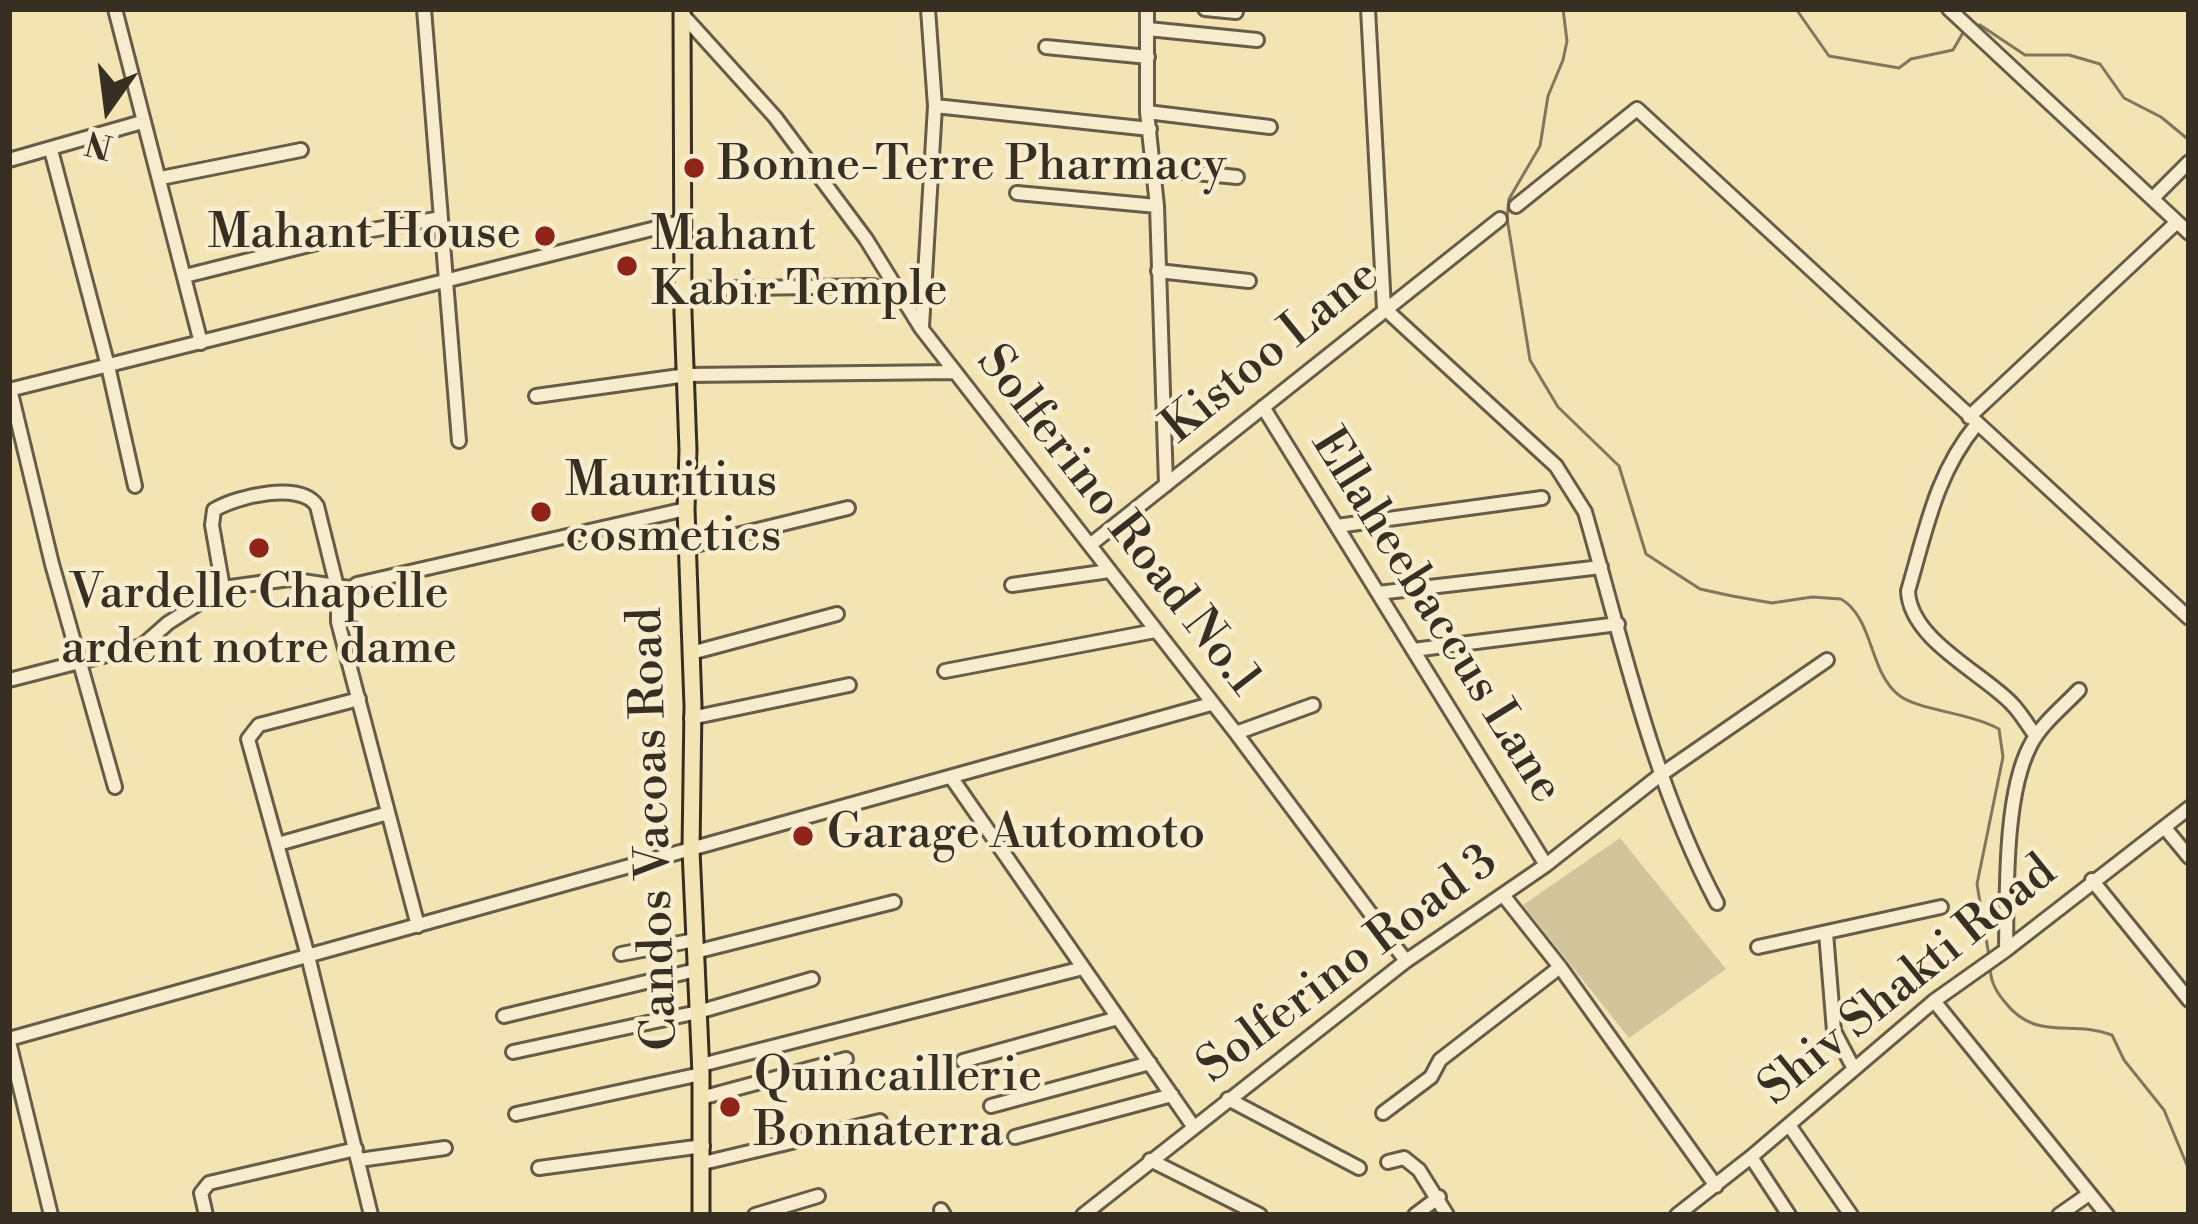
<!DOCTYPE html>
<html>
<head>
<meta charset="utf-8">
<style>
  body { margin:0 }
  #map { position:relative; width:2198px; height:1224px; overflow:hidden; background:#f2e4b3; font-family:"Libre Bodoni",serif }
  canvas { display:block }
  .frame { position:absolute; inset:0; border:12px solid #382f23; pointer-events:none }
  .north { position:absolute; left:48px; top:48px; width:120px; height:120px; -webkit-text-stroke:9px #f7edce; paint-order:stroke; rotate:194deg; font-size:33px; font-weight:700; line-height:48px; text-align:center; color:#382f23 }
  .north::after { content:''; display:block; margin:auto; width:42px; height:54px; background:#382f23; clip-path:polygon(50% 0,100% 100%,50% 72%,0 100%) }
</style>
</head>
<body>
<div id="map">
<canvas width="2198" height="1224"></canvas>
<div class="frame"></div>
<div class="north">N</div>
</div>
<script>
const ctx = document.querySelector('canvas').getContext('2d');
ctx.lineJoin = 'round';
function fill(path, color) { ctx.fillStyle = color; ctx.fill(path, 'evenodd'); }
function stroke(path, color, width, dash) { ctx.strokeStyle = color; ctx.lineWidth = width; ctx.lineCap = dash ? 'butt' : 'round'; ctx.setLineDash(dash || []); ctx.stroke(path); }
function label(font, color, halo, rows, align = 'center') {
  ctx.font = font + ' "Libre Bodoni",serif'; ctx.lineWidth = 9; ctx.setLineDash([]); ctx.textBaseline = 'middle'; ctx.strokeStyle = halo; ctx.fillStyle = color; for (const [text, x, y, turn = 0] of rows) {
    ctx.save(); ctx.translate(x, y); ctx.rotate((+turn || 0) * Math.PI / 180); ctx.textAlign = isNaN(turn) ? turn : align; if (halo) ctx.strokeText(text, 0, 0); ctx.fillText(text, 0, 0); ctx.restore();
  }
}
fill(new Path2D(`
  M1620,838L1726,969L1629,1038L1523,905Z`), '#d2c59b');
stroke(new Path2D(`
  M1563,9L1567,41L1563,60L1548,96L1540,146L1509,199L1507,218L1530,360L1558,407L1619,466L1646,554L1700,589L1732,596L1772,603L1812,597L1841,599C1874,618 1869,674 1900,696C1919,710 1970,713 1999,729L2003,757L1977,884L1989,956
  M1796,9L1829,56L1899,68L1911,59L1953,50L1964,31
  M1973,28L1980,25L2025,55H2069L2100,64L2124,98L2161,117L2189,140
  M1990,965C1990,980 1995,990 2004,1001C2036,1043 2070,1019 2112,1035L2124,1060L2164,1110L2189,1170`), '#82765c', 3);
const minor = new Path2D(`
  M115,9L201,343
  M424,9L459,441
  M1147,9V112L1157,206L1166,485
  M1205,9L1236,12
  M1368,9L1384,308
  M1949,9L2189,233
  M682,14L775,117L866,239L921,328L1236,733L1406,961
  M1148,29L1257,40
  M1046,47L1148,57
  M935,106L1150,129
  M1147,112L1270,127
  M51,150L108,366L135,486
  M9,160L142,122
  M1154,169L1237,177
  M161,178L301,150
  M1017,193L1157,206
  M2153,198L2189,162
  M1516,206L1637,109L2189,618
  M366,231L441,218
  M1158,271L1249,281
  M185,276L329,240
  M684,289L874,286
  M1384,308L1556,466L1585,512C1623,644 1652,781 1717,903
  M922,327L935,106L928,9
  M10,389L52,564L115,787
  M9,390L684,221
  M536,396L687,375L955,372
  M1263,407L1546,865
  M1969,417L2177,222
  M1977,424C1936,473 1926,530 1908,591C1910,640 1983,673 2012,704C2021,713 2028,726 2036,736
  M1337,526L1542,498
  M1090,545L1500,219
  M687,547L848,508
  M1012,585L1109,571
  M223,588L212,525L214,510C237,496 301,481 317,506L336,583
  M1378,593L1601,567
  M1413,650L1618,624
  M691,653L837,614
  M945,671L1155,631
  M9,680L142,646L168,623L223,588L289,579L349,588
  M359,699L259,725L248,739L308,956L371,1215
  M691,718L849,685
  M1236,733L1313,705
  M951,777L1193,1126
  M2165,828L2189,857
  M278,844L388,813
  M2092,880L2189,1000
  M1503,895L1560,967L1716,1186
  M418,926L338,622V599L357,584L686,509
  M1826,933L1834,1031L1854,1069
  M1758,947L1941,907
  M2006,950C2007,894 2004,796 2030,746C2040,725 2063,707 2079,690
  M695,952L894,902
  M621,954L695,940
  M1934,1001L2107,1215
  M504,1016L696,970
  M9,1039L1211,704
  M9,1042L51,1215
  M513,1052L698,1012L812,979
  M963,1061L1118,1018
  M701,1065L1083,968
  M701,1098L846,1059
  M1228,1099L1359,1168
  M991,1106L1150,1063
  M1383,1113L1431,1077L1440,1060L1560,967
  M516,1114L701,1074
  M1789,1125L1851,1215
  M1015,1137L1172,1095
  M1751,1157L1789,1215
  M359,1160L445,1148
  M1150,1160L1260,1215
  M1388,1162L1404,1158L1419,1170L1447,1215
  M703,1163L880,1121
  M539,1168L703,1146
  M941,1210L944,1215
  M206,1215L201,1193L209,1183L356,1149
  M755,1215L818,1196
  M1083,1215L1406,961L1546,865L1659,776L1827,660
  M1415,1215L1439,1197
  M1677,1215L1751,1157L1934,1001L2006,950L2189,808
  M2059,1215L2089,1194`);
const major = new Path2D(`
  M682,9L683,313L688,450L686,509L693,706L691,850L701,1074V1215`);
stroke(minor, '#665c47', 18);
stroke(major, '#382f23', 21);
stroke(minor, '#f7edce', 12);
stroke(major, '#f2e4b3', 15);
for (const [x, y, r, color] of [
  [694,168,12,"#8f2418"],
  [545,236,12,"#8f2418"],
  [627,266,12,"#8f2418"],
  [541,512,12,"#8f2418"],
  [259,548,12,"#8f2418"],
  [803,836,12,"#8f2418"],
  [730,1107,12,"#8f2418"]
]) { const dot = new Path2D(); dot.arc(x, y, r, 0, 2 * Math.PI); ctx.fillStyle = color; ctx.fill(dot); stroke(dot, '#f7edce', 4.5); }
label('48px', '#382f23', '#f7edce', [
  ["Bonne-Terre Pharmacy",718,168],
  ["Mahant House",521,236,"right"],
  ["Mahant",651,238],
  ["Kabir Temple",651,293],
  ["Mauritius",565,484],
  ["cosmetics",565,539],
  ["Vardelle Chapelle",259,596,"center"],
  ["ardent notre dame",259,651,"center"],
  ["Garage Automoto",827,836],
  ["Quincaillerie",754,1079],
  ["Bonnaterra",754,1134]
], 'left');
label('48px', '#382f23', '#f7edce', [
  ["Kistoo Lane",1272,353,-39],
  ["Solferino Road No.1",1117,522,52],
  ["Ellaheebaccus Lane",1435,617,58],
  ["Candos Vacoas Road",656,829,-92],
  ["Solferino Road 3",1349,966,-37],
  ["Shiv Shakti Road",1909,982,-39]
]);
</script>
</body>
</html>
